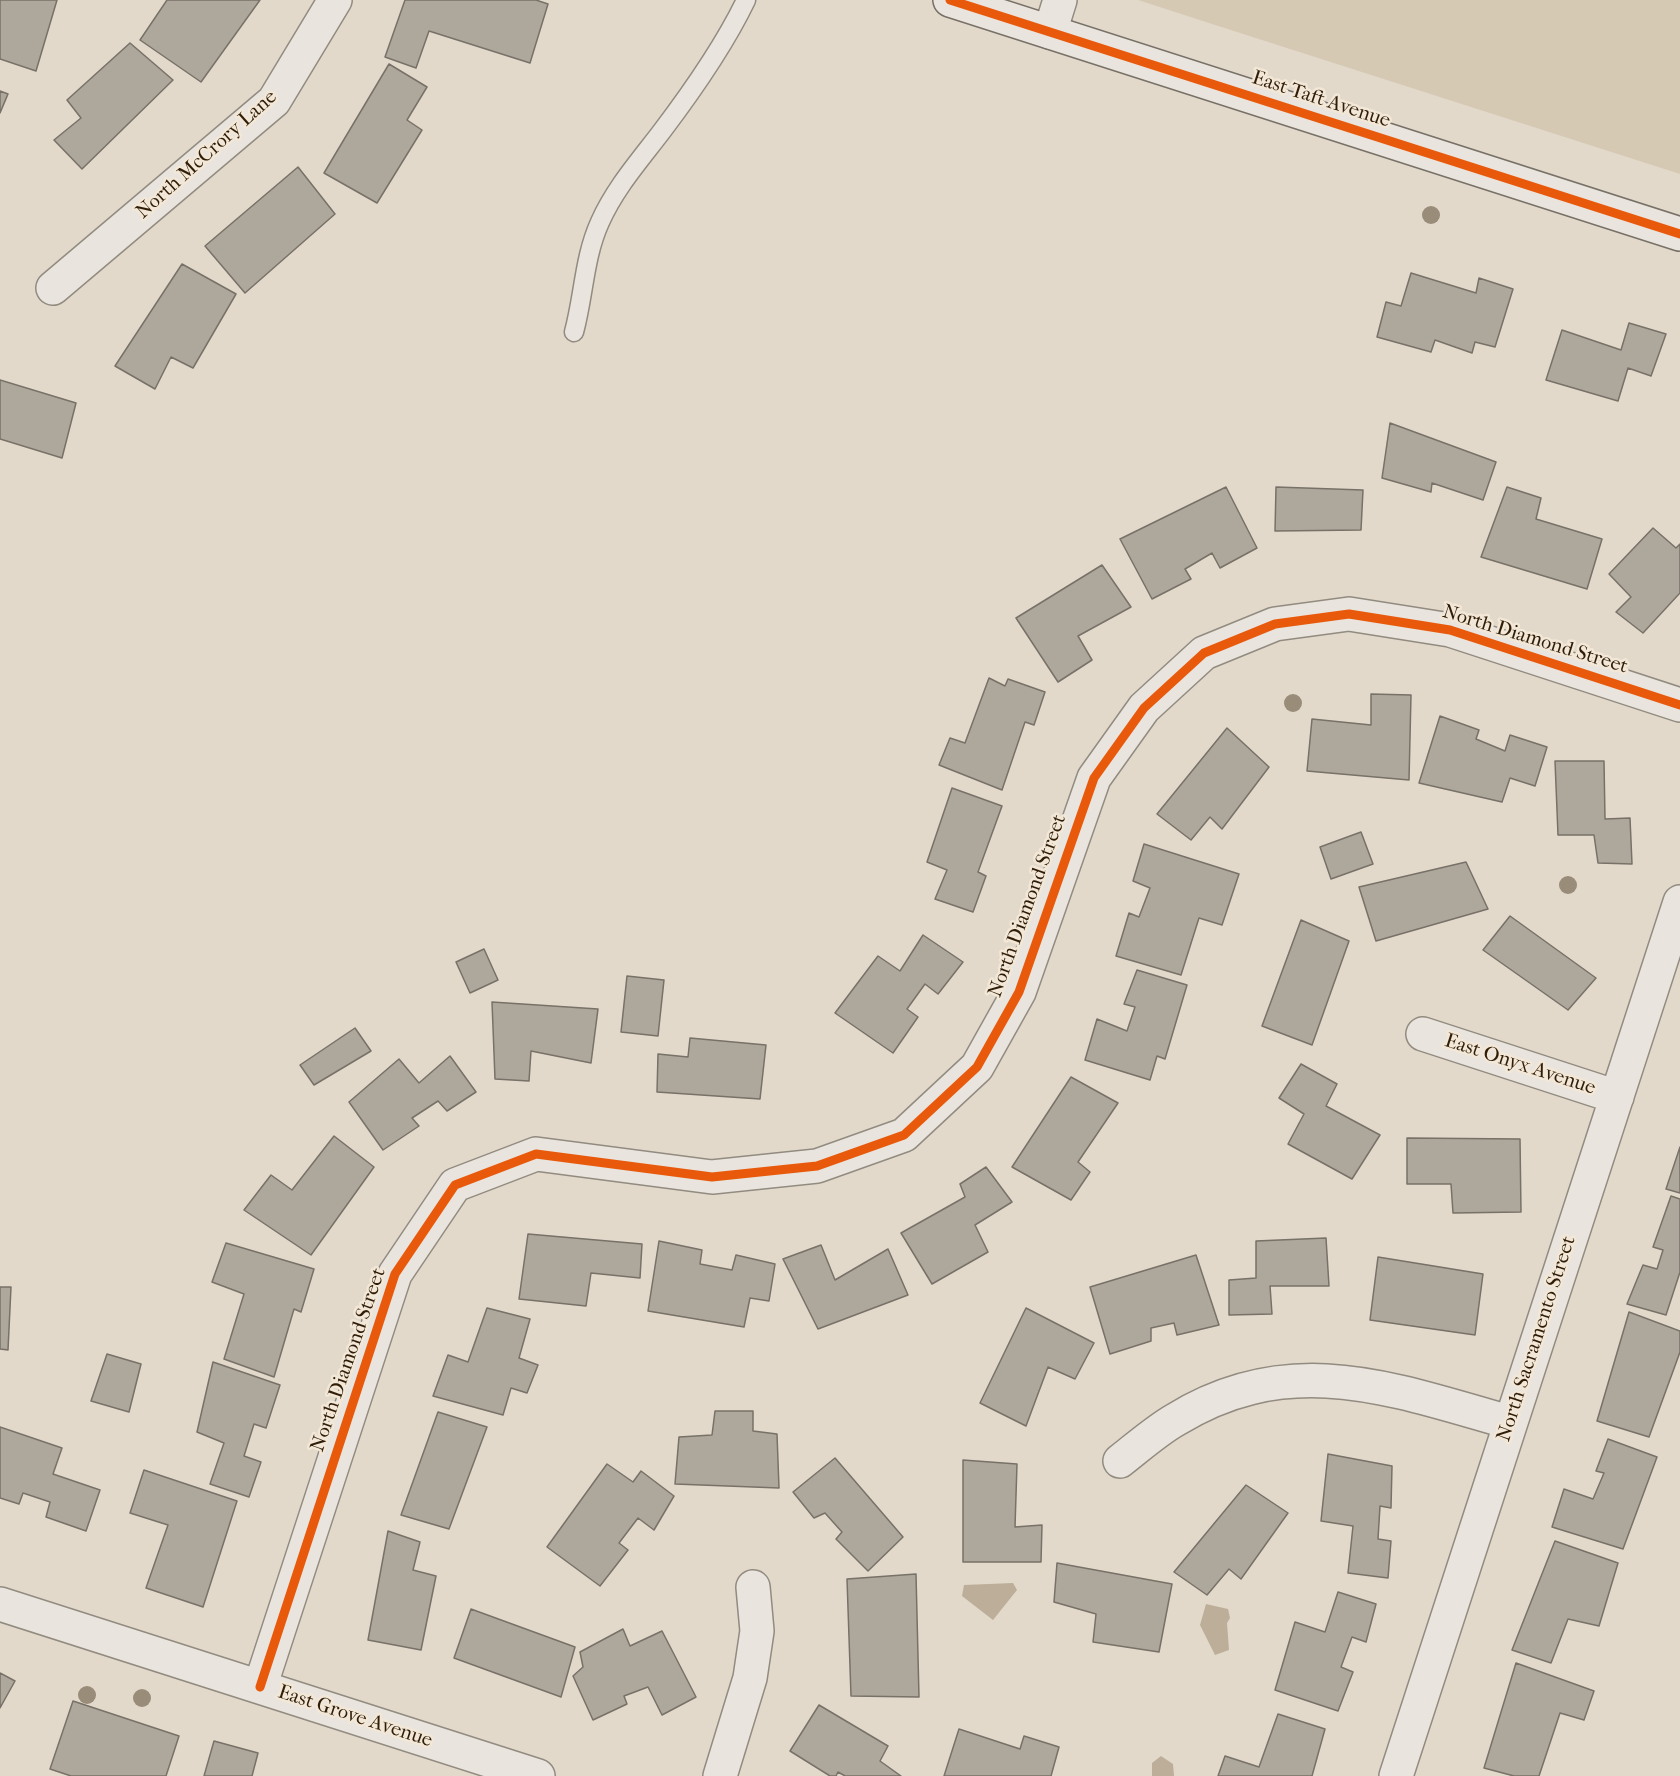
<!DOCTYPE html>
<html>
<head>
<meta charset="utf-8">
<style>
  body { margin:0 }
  canvas { display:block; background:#e2d9cb }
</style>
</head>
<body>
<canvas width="1680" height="1776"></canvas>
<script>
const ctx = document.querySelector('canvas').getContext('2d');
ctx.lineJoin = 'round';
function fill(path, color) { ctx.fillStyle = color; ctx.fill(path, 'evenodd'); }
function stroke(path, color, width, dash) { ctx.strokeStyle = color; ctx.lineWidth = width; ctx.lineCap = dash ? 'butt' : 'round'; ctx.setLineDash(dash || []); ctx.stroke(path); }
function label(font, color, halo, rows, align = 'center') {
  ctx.font = font + ' "IM FELL French Canon",serif'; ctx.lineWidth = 5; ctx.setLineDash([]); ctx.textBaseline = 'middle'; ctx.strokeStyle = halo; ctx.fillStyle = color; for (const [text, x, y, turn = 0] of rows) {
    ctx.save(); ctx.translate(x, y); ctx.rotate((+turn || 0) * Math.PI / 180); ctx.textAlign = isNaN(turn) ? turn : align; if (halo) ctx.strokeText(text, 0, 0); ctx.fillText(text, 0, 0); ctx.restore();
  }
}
fill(new Path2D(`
  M1138,0H1680V174L1212,24Z`), '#d6c9b4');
fill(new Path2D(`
  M1013,1583L1017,1590L993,1620L962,1596L964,1585Z
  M1206,1604L1228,1609L1230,1618L1227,1623L1229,1650L1215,1655L1200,1625Z
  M1161,1756L1173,1764L1174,1776H1152V1763Z`), '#bcae98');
const building = new Path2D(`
  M0,0H57L36,71L0,59Z
  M167,0H260L201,82L140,40Z
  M405,0H536L548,4L530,63L429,31L416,68L385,57Z
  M130,43L173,80L82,169L54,140L81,118L67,100Z
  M389,64L427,87L407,120L422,130L377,203L324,173Z
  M0,91L8,94L0,113Z
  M298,167L335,214L245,293L205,246Z
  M182,264L236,294L193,368L171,357L155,389L115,366Z
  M1411,273L1476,293L1479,278L1513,289L1495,347L1475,342L1472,353L1435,340L1431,352L1377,337L1386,302L1401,306Z
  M1629,323L1666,334L1651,376L1628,368L1618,401L1546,380L1562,330L1621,350Z
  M0,380L76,403L62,458L0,439Z
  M1390,423L1496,462L1483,500L1432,483L1431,492L1382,478Z
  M1226,487L1257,548L1220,568L1212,553L1185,569L1191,579L1152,599L1120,539Z
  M1276,487L1363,490L1361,530L1275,531Z
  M1507,487L1541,498L1536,519L1602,539L1587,589L1481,557Z
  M1653,528L1676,548L1680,544V593L1643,633L1616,612L1631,597L1609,574Z
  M1102,565L1131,607L1078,636L1092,660L1058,682L1016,618Z
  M989,678L1005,686L1008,679L1045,692L1034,725L1025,722L1002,790L939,765L950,738L965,743Z
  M1371,694L1411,695L1409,780L1307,771L1312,719L1371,725Z
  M1440,716L1479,730L1476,739L1505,751L1510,735L1547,747L1535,786L1510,778L1502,802L1419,783Z
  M1227,728L1269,767L1222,829L1210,817L1191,840L1157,814Z
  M1555,761H1604L1605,819L1630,818L1632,864L1598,863L1594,835H1558Z
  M952,788L1002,806L978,872L986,876L973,912L935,899L947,870L927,862Z
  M1361,832L1373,864L1331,879L1320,847Z
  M1144,844L1239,874L1222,925L1199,918L1181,975L1116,956L1129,913L1139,917L1150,888L1133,881Z
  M1466,862L1488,909L1376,941L1359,887Z
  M1510,916L1596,978L1568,1010L1483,950Z
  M1301,920L1349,941L1312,1045L1262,1026Z
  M923,935L963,962L938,994L925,984L907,1009L918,1017L893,1053L835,1013L878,956L900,971Z
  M484,949L498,980L470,993L456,962Z
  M1137,970L1187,985L1165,1059L1157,1056L1150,1080L1085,1060L1097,1019L1127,1031L1135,1007L1124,1004Z
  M627,976L664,980L658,1036L621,1032Z
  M492,1002L598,1009L591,1063L531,1051L529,1081L495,1079Z
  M355,1028L371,1051L314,1085L300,1065Z
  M690,1038L766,1045L760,1099L657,1092L658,1054L688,1057Z
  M450,1056L476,1092L447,1111L438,1101L412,1118L419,1126L383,1150L349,1102L399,1059L419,1083Z
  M1301,1064L1337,1084L1326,1106L1380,1135L1352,1179L1288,1144L1304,1114L1279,1098Z
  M1071,1077L1118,1103L1078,1162L1090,1172L1071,1200L1012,1167Z
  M334,1136L374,1167L311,1255L244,1210L271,1175L292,1190Z
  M1407,1138L1520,1139L1521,1212L1453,1213L1451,1184H1407Z
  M1680,1147V1193L1666,1189Z
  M986,1167L1012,1202L975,1225L988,1252L932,1284L901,1233L965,1197L960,1184Z
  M1671,1196L1680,1199V1272L1666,1315L1627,1304L1643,1265L1657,1269L1663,1250L1653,1247Z
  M528,1234L642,1244L640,1278L591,1273L586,1306L519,1299Z
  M1326,1238L1329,1286H1270L1272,1314L1229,1315V1280L1256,1278V1241Z
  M659,1241L702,1250L700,1264L732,1270L736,1255L775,1264L769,1301L750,1298L744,1327L648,1311Z
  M226,1243L314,1269L301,1312L294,1309L274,1377L224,1359L244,1294L212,1282Z
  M821,1245L835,1280L888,1249L908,1295L818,1329L783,1259Z
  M1196,1255L1219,1325L1177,1335L1174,1323L1151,1328V1341L1110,1354L1090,1287Z
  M1378,1257L1483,1274L1475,1335L1370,1320Z
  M0,1287H11L8,1350L0,1349Z
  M487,1308L530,1319L519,1358L538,1365L527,1393L511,1388L503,1415L433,1396L448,1355L468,1362Z
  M1026,1308L1094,1343L1075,1379L1048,1367L1026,1426L980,1403Z
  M1629,1312L1680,1331V1352L1649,1437L1597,1421Z
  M107,1354L141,1364L129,1412L91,1401Z
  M213,1362L280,1385L266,1428L254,1424L244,1456L261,1462L249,1497L210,1484L224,1443L197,1432Z
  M715,1411H753V1431L777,1434L779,1488L675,1484L679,1437L712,1435Z
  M438,1412L487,1427L449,1529L401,1515Z
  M0,1427L62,1448L53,1474L100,1490L86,1531L46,1517L50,1502L23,1493L19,1504L0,1498Z
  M1608,1439L1657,1457L1623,1549L1552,1527L1564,1489L1593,1499L1604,1473L1596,1471Z
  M1328,1454L1392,1466L1391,1508L1380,1506L1378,1539L1391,1541L1388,1578L1348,1573L1353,1526L1321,1521Z
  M835,1458L903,1537L868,1571L836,1539L842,1532L825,1513L814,1518L793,1492Z
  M963,1460L1017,1464L1015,1527L1042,1525L1041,1562H963Z
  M607,1464L633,1482L641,1471L674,1496L654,1530L638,1518L619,1543L628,1550L600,1586L547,1547Z
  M144,1470L237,1501L203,1607L146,1588L168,1525L130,1513Z
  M1246,1485L1288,1513L1241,1579L1229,1569L1207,1595L1174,1572Z
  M388,1531L420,1542L413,1570L436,1576L421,1650L368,1640Z
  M1555,1541L1618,1563L1599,1626L1568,1619L1551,1663L1512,1650Z
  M1057,1563L1172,1584L1159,1652L1093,1642L1096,1614L1054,1602Z
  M916,1574L919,1697L851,1696L847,1579Z
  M1338,1592L1376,1604L1366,1642L1352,1637L1341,1667L1353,1672L1338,1711L1275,1690L1295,1622L1325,1632Z
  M471,1609L575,1647L561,1697L454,1658Z
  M623,1629L630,1646L662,1631L696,1697L662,1715L648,1687L624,1696L627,1704L593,1720L573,1676L583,1667L580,1652Z
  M1516,1663L1594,1691L1584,1720L1560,1713L1539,1776H1514L1484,1768Z
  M0,1673L15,1681L0,1708Z
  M73,1701L179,1736L166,1776H71L50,1769Z
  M819,1705L888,1746L880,1761L901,1776H845L838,1772L836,1776H830L790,1751Z
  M1278,1714L1325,1729L1312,1776H1218L1225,1756L1259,1767Z
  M959,1729L1020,1749L1024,1736L1059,1747L1051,1776H944Z
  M214,1741L258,1753L252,1776H204Z`);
fill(building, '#aea79c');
stroke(building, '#787167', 1.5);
const lane = new Path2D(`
  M574,332C584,295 584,257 600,222C615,188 640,160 662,131C693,90 724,46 746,0`);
const street = new Path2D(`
  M1050,32L1060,0
  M53,288L274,101L335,0
  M1423,1034L1617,1097
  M1120,1461C1138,1447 1156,1431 1175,1420C1290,1349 1392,1389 1509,1422
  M0,1604L538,1776
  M260,1687L395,1274L455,1185L536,1154L712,1177L817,1166L904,1135L977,1067L1019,992L1094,778L1144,708L1204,653L1275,624L1349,614L1450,630L1680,705
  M720,1776L750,1678L757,1631L753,1587
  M1396,1776L1680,902`);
const secondary = new Path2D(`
  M950,0L1680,234`);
stroke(lane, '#928b80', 21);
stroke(street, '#928b80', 36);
stroke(secondary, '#787167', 36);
stroke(lane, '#e9e4dd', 18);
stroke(street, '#e9e4dd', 33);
stroke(secondary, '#e9e4dd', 33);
stroke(new Path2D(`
  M950,0L1680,234
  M260,1687L395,1274L455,1185L536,1154L712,1177L817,1166L904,1135L977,1067L1019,992L1094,778L1144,708L1204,653L1275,624L1349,614L1450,630L1680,705`), '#e8590c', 9);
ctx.fillStyle = '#998c79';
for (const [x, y] of [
  [1431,215],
  [1293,703],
  [1568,885],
  [87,1695],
  [142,1698]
]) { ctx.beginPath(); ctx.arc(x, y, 9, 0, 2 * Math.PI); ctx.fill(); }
label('20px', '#2f1d08', '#f3e8d7', [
  ["East Taft Avenue",1321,100,18],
  ["North McCrory Lane",207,155,-42],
  ["North Diamond Street",1535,640,17],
  ["North Diamond Street",1028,906,-70],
  ["East Onyx Avenue",1520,1065,18],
  ["North Sacramento Street",1537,1339,-72],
  ["North Diamond Street",349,1360,-71],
  ["East Grove Avenue",355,1717,18]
]);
</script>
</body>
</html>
